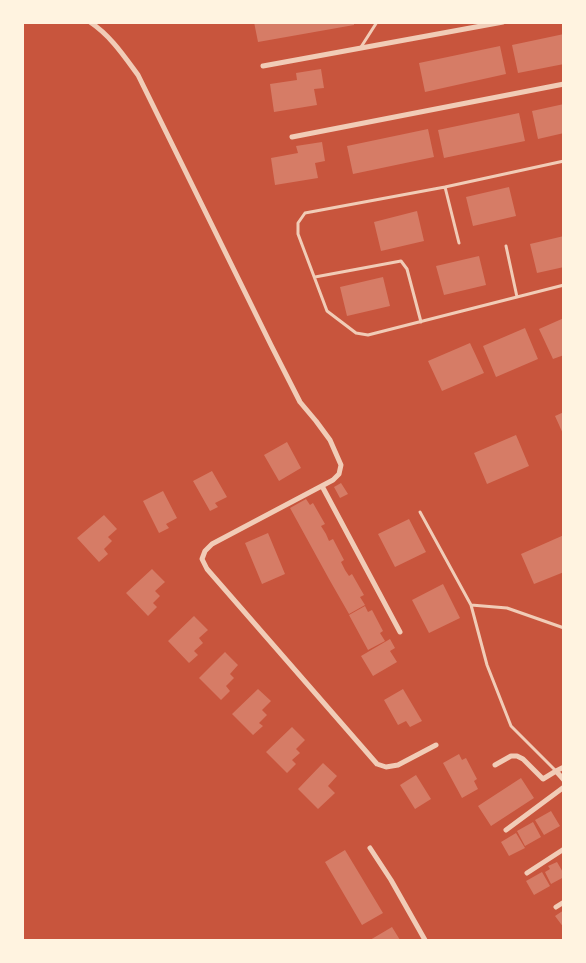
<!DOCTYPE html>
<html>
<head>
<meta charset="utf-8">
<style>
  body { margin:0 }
  #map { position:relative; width:586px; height:963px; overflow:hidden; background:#c8553d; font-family:Lora,serif }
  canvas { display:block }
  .frame { position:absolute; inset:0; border:24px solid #fff3e0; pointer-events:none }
</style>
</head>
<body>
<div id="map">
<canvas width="586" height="963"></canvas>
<div class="frame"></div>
</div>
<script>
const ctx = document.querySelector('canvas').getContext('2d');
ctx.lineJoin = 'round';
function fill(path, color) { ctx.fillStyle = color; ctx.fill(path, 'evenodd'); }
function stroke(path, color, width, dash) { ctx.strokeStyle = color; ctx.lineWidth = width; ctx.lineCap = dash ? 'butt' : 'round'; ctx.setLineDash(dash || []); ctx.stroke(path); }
fill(new Path2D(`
  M254,22H354V25L258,42Z
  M564,34V64L518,73L512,45Z
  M500,46L506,74L425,92L419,63Z
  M321,69L324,88L314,89L317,105L274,112L270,84L297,80L296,73Z
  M564,104V133L538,139L532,111Z
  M519,113L525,141L444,158L438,130Z
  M428,129L434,157L353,174L347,146Z
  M322,142L325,161L315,163L318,178L275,185L271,158L298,153L296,146Z
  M509,187L516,216L473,226L466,197Z
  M417,211L424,241L381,251L374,222Z
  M564,236V267L537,273L530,244Z
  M479,256L486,285L444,295L436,266Z
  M383,277L390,306L347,316L340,287Z
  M564,318V355L553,359L539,329Z
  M525,328L538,359L496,377L483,346Z
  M470,343L484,373L442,391L428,361Z
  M564,412V436L555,416Z
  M516,435L529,466L487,484L474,453Z
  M287,442L301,468L279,481L264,455Z
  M212,471L227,497L215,503L218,507L210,511L193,481Z
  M341,483L348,494L340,498L334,487Z
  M163,491L177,518L166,524L169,528L159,533L143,501Z
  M306,499L310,505L313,503L325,524L321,526L326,534L329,541L333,539L344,560L341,562L345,570L349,576L352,574L364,595L360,597L365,605L349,614L329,579L340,573L329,579L290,508Z
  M104,515L117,529L108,537L112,541L104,549L108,554L99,562L77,538Z
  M409,519L426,552L395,567L378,534Z
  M268,533L285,574L262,584L245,543Z
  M564,535V572L534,584L521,554Z
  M152,569L165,582L155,591L160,596L153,603L157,607L148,616L126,593Z
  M443,584L460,618L429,633L412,600Z
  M365,606L368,612L372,610L383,631L380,633L385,641L368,650L349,615Z
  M194,616L208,630L199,638L203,643L194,651L198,655L189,663L168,641Z
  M390,639L395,648L390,651L397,662L373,676L361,656Z
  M225,652L238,665L230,674L234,678L226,686L230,691L221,700L199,678Z
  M258,689L271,701L262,710L267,715L259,723L263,726L253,735L232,714Z
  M403,689L422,721L410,727L406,721L398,725L384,700Z
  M292,727L305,740L296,749L300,753L292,760L296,764L287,773L266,752Z
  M459,754L462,760L466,758L477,779L474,781L478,789L462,798L443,763Z
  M323,763L337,776L328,786L335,793L318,809L298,789Z
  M416,775L431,799L415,809L400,785Z
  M521,778L534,798L491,826L478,806Z
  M551,811L560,826L544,835L535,820Z
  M533,822L541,837L525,846L517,831Z
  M516,833L525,848L509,856L501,842Z
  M345,850L383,913L362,925L325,862Z
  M557,862L564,874V877L551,884L545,872L550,869L548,866Z
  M542,872L550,886L534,895L526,881Z
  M564,910V928L555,916Z
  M392,927L400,940H370Z`), '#d67c66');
stroke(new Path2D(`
  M361,47L377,22
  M564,161L445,187L305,213L298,223V234L327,311L356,333L368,335L564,285
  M445,187L459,243
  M506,246L517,297
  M315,277L401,261L407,269L421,322
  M420,512L471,605L507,608L564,628
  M471,605L487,665L511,726L556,771`), '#f1ccb7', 3);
stroke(new Path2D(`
  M90,22C111,36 124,56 138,75L271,345L300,402L316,421L330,440L341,465L339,474L333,480L212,544L205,551L202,559L207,569L377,764L386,767L398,765L436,745
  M263,66L503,22
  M292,137L564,84
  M322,486L400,632
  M495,765L511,756H517L523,759L543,779L556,771
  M564,767L556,771L564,780
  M506,830L564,787
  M370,848L391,880L425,940
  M527,873L564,849
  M556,907L564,902`), '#f1ccb7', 5);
</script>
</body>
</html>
